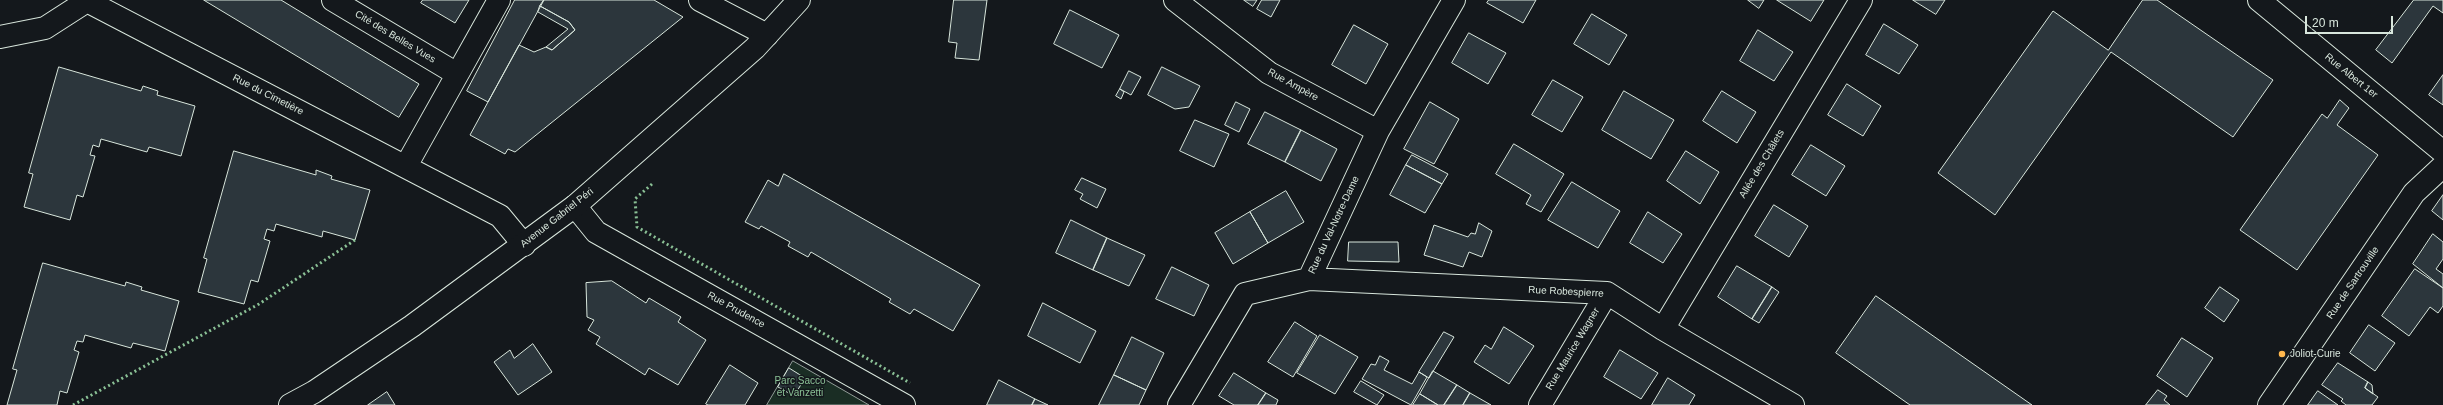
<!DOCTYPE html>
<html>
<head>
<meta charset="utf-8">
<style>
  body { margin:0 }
  #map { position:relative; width:2443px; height:405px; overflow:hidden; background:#14181c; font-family:Helvetica,sans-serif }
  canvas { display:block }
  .scale { position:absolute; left:2305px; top:16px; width:88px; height:18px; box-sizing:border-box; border:2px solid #d8e6dc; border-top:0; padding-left:5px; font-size:12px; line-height:14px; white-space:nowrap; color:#d8e6dc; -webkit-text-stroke:3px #14181c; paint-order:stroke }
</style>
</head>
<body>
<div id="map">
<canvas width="2443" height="405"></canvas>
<div class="scale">20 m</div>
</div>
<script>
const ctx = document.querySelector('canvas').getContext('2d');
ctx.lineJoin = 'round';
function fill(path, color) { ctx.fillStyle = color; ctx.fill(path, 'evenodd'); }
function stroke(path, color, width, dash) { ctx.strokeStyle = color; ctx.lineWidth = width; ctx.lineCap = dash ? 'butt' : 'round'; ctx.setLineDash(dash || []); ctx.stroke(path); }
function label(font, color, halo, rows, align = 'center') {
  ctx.font = font + ' Helvetica,sans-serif'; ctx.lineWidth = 3; ctx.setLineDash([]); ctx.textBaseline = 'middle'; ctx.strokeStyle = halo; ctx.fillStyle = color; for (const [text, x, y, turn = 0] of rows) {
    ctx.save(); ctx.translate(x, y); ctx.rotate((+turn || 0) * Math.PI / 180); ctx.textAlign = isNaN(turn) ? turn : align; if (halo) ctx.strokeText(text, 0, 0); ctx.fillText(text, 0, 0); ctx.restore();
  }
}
const green = new Path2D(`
  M793,361L869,405H767Z`);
fill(green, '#1a2d24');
stroke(green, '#939e99', 1);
const building = new Path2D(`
  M204,0H281L419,84L399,117Z
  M423,0H469L455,23L421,3Z
  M515,0H544L488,102L467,91Z
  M544,0H654L683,17L515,152L508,149L505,154L470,135L519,45L534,52L546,47L552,50L575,30L569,22L540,6Z
  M954,0H987L979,60L955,58L957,43L949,42Z
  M1244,0H1257L1253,6Z
  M1262,0H1280L1271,17L1257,9Z
  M1489,0H1536L1523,23L1487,3Z
  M1748,0H1764L1759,8Z
  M1777,0H1824L1811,21Z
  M1913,0H1945L1936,14Z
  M2143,0H2157L2273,80L2233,137L2111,52L1995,215L1938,173L2053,11L2108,50Z
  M2414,0H2443V13L2433,6L2392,63L2376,50Z
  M540,6L569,22L575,30L552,50L546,47L568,29L538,12Z
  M1070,10L1119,35L1102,68L1054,44Z
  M1592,14L1627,35L1609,65L1574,44Z
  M1884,24L1918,45L1899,74L1866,55Z
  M1354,25L1388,44L1366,84L1332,65Z
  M1758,30L1793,52L1774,81L1740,61Z
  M1469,33L1506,53L1488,84L1452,63Z
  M59,67L141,91L143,86L158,91L157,95L195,106L181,156L149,147L147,152L101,139L99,147L93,145L90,155L95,156L83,197L77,195L70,220L24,207L33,174L29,173Z
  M1162,67L1200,86L1189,107L1175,109L1148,95Z
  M1129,71L1141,77L1131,95L1120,89Z
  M2443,75V105L2429,95Z
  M1553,80L1583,97L1562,132L1532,115Z
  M1847,84L1881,106L1863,136L1828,115Z
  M1120,89L1124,92L1121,99L1116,96Z
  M1624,91L1674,120L1651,159L1602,130Z
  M1722,91L1756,112L1737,143L1703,121Z
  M2340,100L2349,108L2337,125L2378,155L2297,270L2240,230L2322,114L2327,118Z
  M1236,102L1250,109L1239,132L1225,125Z
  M1430,102L1459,119L1434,164L1404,149Z
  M1265,112L1301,130L1285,162L1248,144Z
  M1195,120L1229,134L1214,167L1180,151Z
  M1301,130L1337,149L1321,181L1285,162Z
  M1514,144L1564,174L1541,212L1526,204L1531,195L1496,174Z
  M1811,145L1845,166L1826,196L1792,175Z
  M234,151L316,175V170L332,176L331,179L370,190L355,240L323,231L322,237L276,224L274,231L267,229L264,239L270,241L258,282L251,280L244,304L198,292L207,259L204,258Z
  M1686,151L1719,172L1700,204L1667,181Z
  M1412,155L1448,174L1442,184L1406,165Z
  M1406,165L1442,184L1425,213L1390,195Z
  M784,174L980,285L953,331L914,309L910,314L889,302L891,299L811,252L808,257L788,246L790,242L761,226L759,229L745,222L768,180L778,186Z
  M1082,178L1106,189L1097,208L1080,199L1083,194L1075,190Z
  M1572,182L1620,211L1598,248L1548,220Z
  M1286,191L1304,222L1268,243L1250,212Z
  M2443,195V220L2432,211Z
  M1774,205L1808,226L1789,257L1755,236Z
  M1250,212L1268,243L1233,264L1215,233Z
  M1648,212L1682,234L1663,263L1630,243Z
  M1071,220L1107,238L1093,270L1056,253Z
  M1479,223L1492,231L1482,257L1469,252L1463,267L1424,255L1434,225L1468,237L1471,233L1475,234Z
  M2433,234L2443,242V259L2436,269L2443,274V288L2413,264Z
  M1107,238L1145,255L1129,286L1093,270Z
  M1349,242H1398L1399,262L1348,261Z
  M43,263L125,286L126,282L142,287L141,290L179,301L165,351L133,343L131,348L85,335L83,342L77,341L74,350L79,352L67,393L60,391L57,405H7L17,370L13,369Z
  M1737,266L1772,287L1752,319L1718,297Z
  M1172,267L1209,285L1194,316L1156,299Z
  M2415,269L2443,288V306L2438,313L2430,307L2409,336L2382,316Z
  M612,281L646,303L649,298L681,317L678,322L706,340L678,385L649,368L645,375L596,344L600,337L588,330L594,320L587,317L586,283Z
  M1772,287L1779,292L1759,323L1752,319Z
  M2220,287L2239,300L2224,322L2205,308Z
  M1876,296L2032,405H1910L1836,353Z
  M1043,303L1096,331L1080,363L1028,336Z
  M1295,322L1317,336L1293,377L1268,362Z
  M2369,325L2395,343L2375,371L2350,353Z
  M1504,327L1534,346L1509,384L1474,362L1485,345L1491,349Z
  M1444,332L1454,337L1429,378L1419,372Z
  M1320,335L1358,357L1335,394L1297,373Z
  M1132,337L1164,353L1146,390L1114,375Z
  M2182,338L2213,358L2187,397L2157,376Z
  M533,344L552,372L518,395L494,362L510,350L514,358Z
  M1620,350L1658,373L1641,399L1604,377Z
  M1380,356L1389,361L1384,370L1412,384L1419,372L1427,377L1411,405L1362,379L1371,364L1375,365Z
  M2338,363L2368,382L2365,388L2378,397L2372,405H2346L2341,401L2343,399L2322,385Z
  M730,365L758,383L745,405H708L706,404Z
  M789,368L805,378L794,396L778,387Z
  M1433,371L1457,385L1444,405H1438L1420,394Z
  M1234,373L1266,393L1258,405H1234L1219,396Z
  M1114,375L1146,390L1139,405H1099Z
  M1668,378L1695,395L1689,405H1652Z
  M999,380L1035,399L1032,405H987Z
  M1361,381L1384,395L1377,405L1354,392Z
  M2368,382L2372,385L2373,394L2365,388Z
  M1457,385L1470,393L1463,405H1444Z
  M2158,390L2167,396L2164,400L2170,405H2146Z
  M2318,391L2338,405H2308Z
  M387,392L395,405H368Z
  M1266,393L1278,400L1276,405H1258Z
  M1470,393L1491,405H1463Z
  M1420,394L1438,405H1413Z
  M1035,399L1048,405H1032Z`);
fill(building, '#2c363c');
stroke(building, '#d8e6dc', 1);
const street = new Path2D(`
  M333,0L457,74
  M700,0L767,35
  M1175,0L1269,73L1378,131
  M2259,0L2443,152
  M0,37L45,28L87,1L500,216L524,245
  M406,166L499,0
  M575,206L596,232L904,405
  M1309,279L1607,293L1663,329L1793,405
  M1663,329L1861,0
  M1179,405L1245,294L1309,279L1378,131L1454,0
  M1540,405L1607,293
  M2269,405L2414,193L2443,166`);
const primary = new Path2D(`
  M290,405L314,392L412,326L575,206L755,48L799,0`);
stroke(street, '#d8e6dc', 24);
stroke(primary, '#d8e6dc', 24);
stroke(street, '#14181c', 22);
stroke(primary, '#14181c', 22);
stroke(new Path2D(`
  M652,184L635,199L637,227L910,383
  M73,405L259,304L355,240`), '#8ac095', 3, [2, 3]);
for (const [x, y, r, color] of [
  [2282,354,4,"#ffb74d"]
]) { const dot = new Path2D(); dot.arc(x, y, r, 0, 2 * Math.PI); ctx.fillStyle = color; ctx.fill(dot); stroke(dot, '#14181c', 1.5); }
label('10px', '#d8e6dc', '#14181c', [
  ["Cité des Belles Vues",395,37,31],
  ["Rue Albert 1er",2351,76,39],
  ["Rue Ampère",1293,85,29],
  ["Rue du Cimetière",268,95,27],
  ["Allée des Châlets",1762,164,-59],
  ["Avenue Gabriel Péri",557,218,-38],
  ["Rue du Val-Notre-Dame",1334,225,-65],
  ["Rue de Sartrouville",2353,283,-56],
  ["Rue Robespierre",1566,292,3],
  ["Rue Prudence",736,310,29],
  ["Rue Maurice Wagner",1573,349,-59]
]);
label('10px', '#d8e6dc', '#14181c', [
  ["Joliot-Curie",2290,354]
], 'left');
label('10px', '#8ac095', '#14181c', [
  ["Parc Sacco",800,381],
  ["et Vanzetti",800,393]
]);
</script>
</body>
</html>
